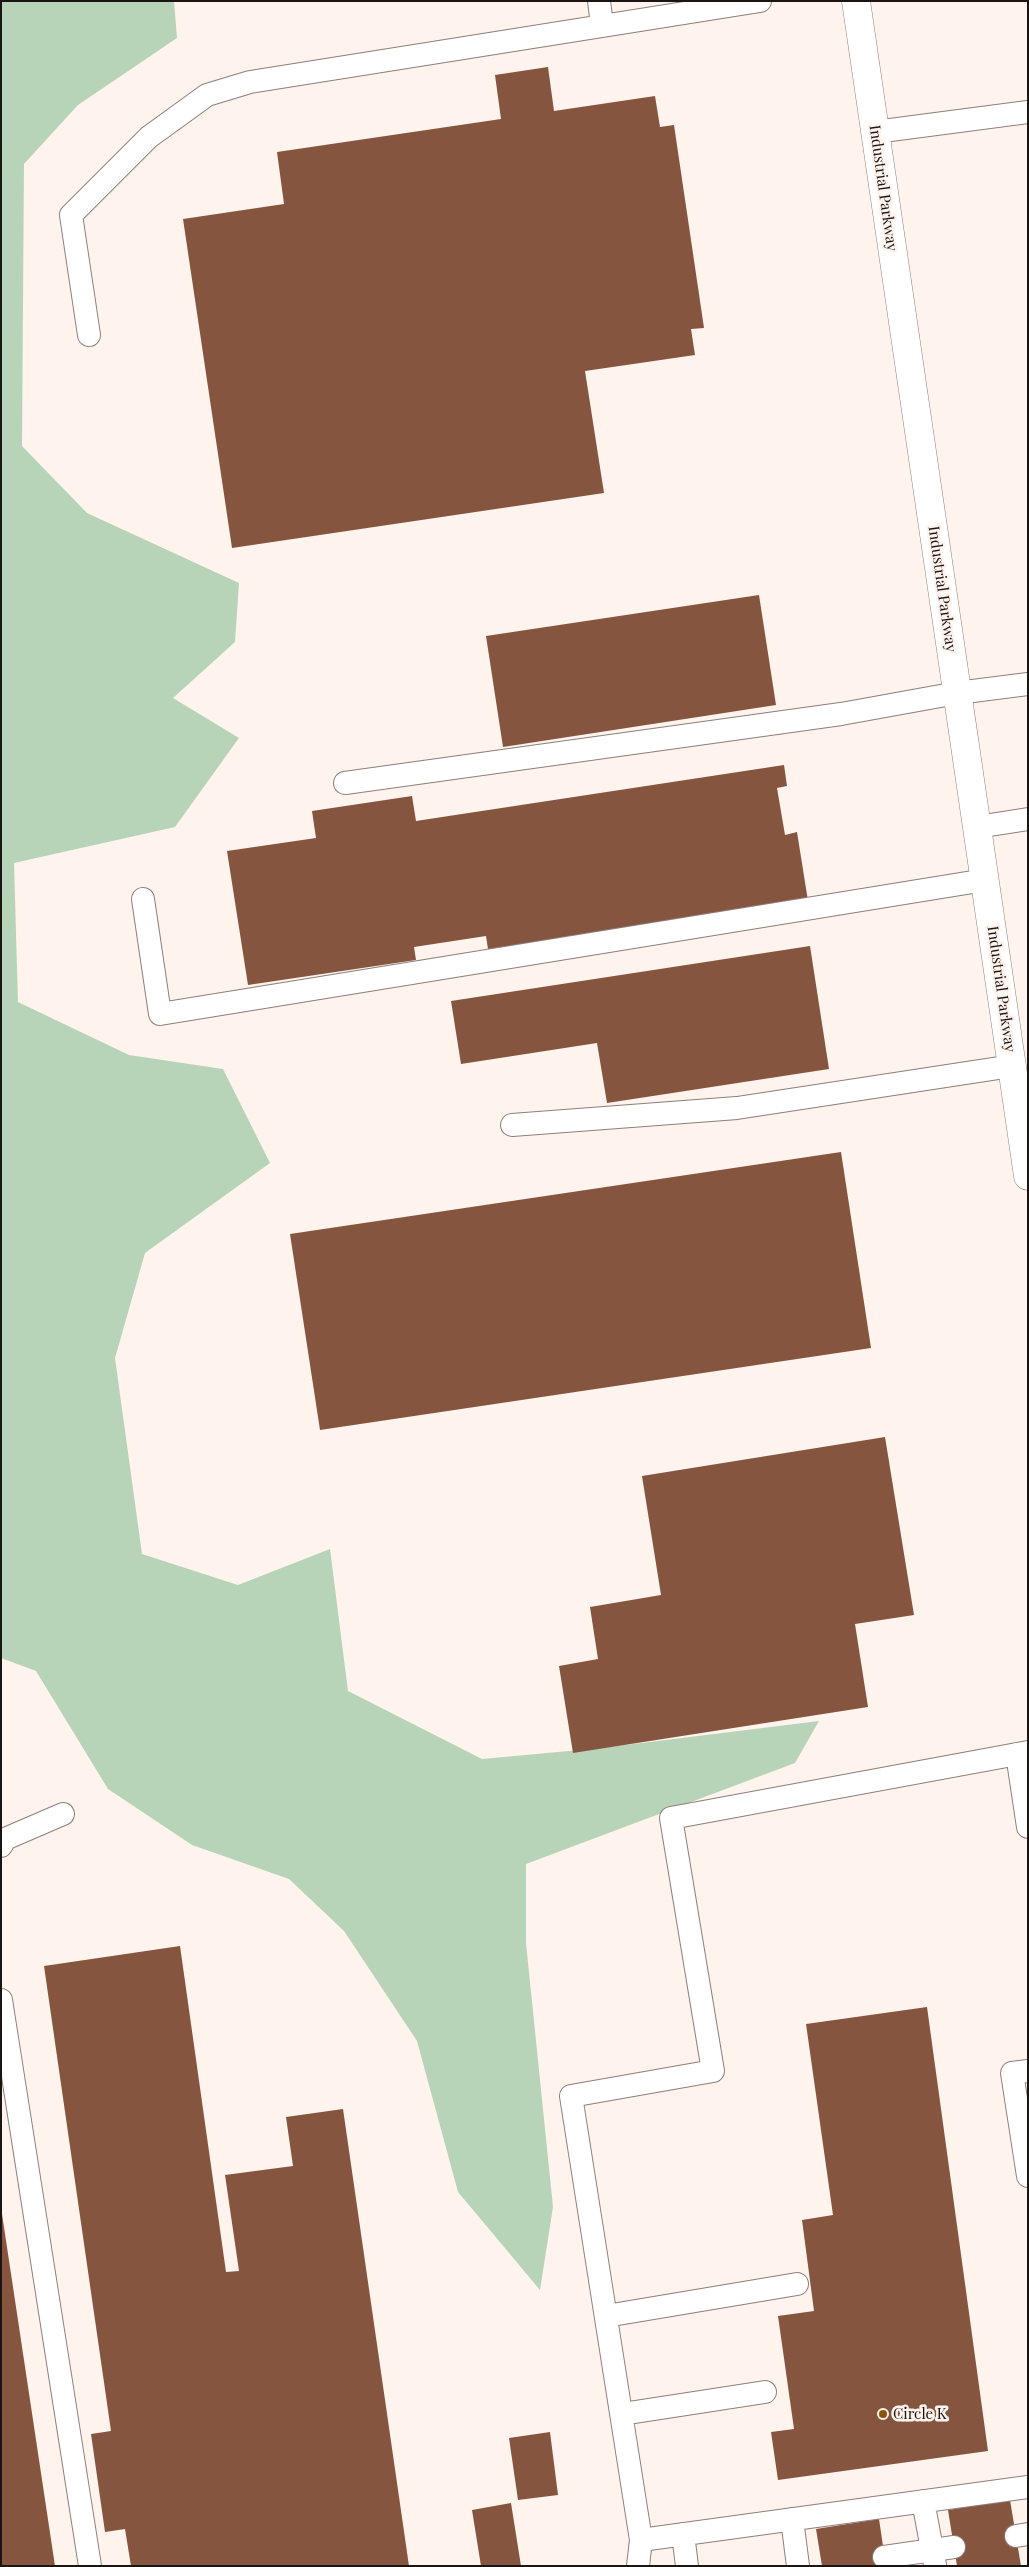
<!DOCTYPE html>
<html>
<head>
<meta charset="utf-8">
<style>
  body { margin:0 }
  #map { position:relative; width:1029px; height:2567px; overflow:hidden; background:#fff3ed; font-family:"Playfair Display",serif }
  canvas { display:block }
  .frame { position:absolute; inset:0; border:2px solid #1a1512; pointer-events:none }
</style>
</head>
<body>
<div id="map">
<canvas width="1029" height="2567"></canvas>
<div class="frame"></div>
</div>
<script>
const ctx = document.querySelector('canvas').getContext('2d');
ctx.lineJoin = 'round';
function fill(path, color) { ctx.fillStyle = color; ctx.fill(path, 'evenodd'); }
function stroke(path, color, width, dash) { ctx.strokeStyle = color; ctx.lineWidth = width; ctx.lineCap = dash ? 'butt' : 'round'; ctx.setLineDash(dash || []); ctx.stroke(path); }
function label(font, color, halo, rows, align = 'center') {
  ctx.font = font + ' "Playfair Display",serif'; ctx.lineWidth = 5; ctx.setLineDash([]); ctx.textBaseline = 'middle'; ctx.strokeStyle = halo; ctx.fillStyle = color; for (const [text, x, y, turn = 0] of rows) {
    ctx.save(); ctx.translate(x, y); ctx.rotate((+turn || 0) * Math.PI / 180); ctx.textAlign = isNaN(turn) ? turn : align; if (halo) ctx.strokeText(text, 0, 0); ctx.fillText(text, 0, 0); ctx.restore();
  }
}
fill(new Path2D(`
  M1,1H174L177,38L78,105L24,164L22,446L87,513L239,583L235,642L173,698L239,738L175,827L14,863L18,1002L129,1055L223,1069L270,1163L145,1253L115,1358L142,1554L238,1585L330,1549L348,1691L482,1759L601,1748L819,1721L795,1763L526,1864V1943L553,2207L540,2290L458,2192L417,2041L344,1931L289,1879L192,1845L108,1789L36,1671L1,1658Z`), '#b8d4b8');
fill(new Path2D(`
  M548,67L554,111L655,96L660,127L674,125L704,328L691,329L695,355L585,371L604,493L232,548L183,219L284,204L277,152L501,119L495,75Z
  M759,595L776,705L503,747L486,636Z
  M784,765L787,786L777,788L785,835L797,832L808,901L488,949L486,936L414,947L416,960L248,985L227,851L316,838L312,811L412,796L416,821Z
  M810,946L829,1069L607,1103L597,1043L461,1064L451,1001Z
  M841,1152L871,1348L320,1430L290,1234Z
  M885,1437L914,1615L855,1624L868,1707L573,1753L559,1666L598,1659L590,1607L661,1595L642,1476Z
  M180,1946L226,2272L239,2271L225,2175L293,2166L286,2117L343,2109L409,2566H131L125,2529L105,2532L91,2434L111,2431L44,1966Z
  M927,2007L988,2451L778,2480L771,2432L794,2429L778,2316L814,2311L802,2220L833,2215L806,2024Z
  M2,2214L55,2566H1Z
  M550,2432L558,2495L518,2500L509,2438Z
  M1010,2500L1021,2566H957L948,2510Z
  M511,2503L521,2566H481L472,2510Z
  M879,2519L886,2566H822L816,2529Z`), '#865540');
const lane = new Path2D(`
  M599,1L602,25
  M875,132L1028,112
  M89,335L71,215L149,137L207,95L250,82L760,1
  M345,783L841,714L957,693L1028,684
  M977,827L1028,819
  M143,899L160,1014L985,880
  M512,1125L737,1108L1012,1066
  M1017,1754L1028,1827
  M1,1846L5,1839L63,1814
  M1,2000L90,2566
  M1028,2071L1012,2073L1028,2176
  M606,2316L797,2284
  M622,2414L765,2392
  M923,2501L935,2565
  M792,2519L798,2566
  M683,2534L687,2566
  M1016,2536L1028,2534
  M641,2540L1028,2487
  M884,2557L954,2547
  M638,2566L641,2540L571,2096L713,2071L671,1818L1028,1752`);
const street = new Path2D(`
  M856,1L1028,1176`);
stroke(lane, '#8d7f7a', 24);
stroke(street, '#8d7f7a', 29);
stroke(lane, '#fff', 22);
stroke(street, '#fff', 28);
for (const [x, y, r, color] of [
  [883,2414,5,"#8a5305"]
]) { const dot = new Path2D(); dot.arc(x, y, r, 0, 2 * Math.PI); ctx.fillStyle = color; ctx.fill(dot); stroke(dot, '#fff3ed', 2); }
label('15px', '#1a1512', '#fff3ed', [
  ["Industrial Parkway",883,188,82],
  ["Industrial Parkway",942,589,82],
  ["Industrial Parkway",1001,989,82]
]);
label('15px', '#1a1512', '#fff3ed', [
  ["Circle K",893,2414]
], 'left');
</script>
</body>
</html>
